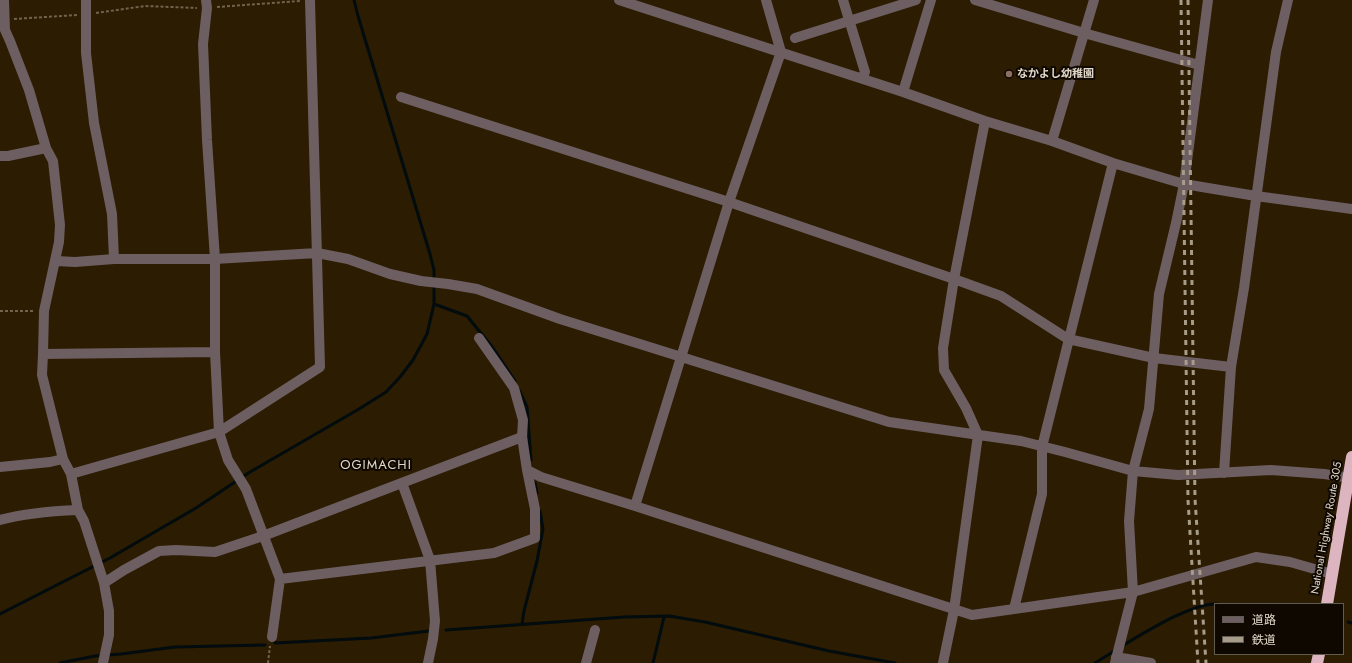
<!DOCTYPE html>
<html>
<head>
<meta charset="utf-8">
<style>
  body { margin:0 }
  #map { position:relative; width:1352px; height:663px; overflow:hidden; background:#2b1c02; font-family:Jost,"Noto Sans JP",sans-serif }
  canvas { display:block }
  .legend { position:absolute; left:1214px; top:603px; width:130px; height:52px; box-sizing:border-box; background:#0e0801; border:1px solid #625b51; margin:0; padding:5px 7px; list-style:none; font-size:12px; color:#e1d7c8 }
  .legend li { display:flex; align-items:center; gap:8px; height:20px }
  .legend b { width:20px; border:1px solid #625b51 }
</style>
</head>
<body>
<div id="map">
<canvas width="1352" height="663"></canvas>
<ul class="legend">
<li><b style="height:5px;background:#6d5e62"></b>道路</li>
<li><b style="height:5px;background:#a79c89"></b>鉄道</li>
</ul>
</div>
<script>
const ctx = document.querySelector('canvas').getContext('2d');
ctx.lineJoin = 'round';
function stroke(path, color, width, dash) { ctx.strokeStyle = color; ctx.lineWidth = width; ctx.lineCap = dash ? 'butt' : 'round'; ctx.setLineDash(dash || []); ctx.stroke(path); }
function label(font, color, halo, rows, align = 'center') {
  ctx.font = font + ' Jost,"Noto Sans JP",sans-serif'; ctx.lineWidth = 4; ctx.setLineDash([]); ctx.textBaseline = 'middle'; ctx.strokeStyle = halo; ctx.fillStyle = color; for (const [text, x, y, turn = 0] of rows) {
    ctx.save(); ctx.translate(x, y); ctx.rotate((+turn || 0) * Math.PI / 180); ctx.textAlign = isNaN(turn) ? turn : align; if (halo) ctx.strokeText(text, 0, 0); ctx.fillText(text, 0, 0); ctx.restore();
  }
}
stroke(new Path2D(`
  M434,304L467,316L493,348L515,381
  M519,390L527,407L531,460
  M535,483L537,493
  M0,614L110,558L196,508L250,472L359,409L386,392L400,377L413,360L427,334L434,304V270L430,254L358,16L354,0
  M1348,622L1352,623
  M522,624L524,611L537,561L543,529L540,511
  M446,630L624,617L669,616L705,622L829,651L895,663
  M275,643L371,638L429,631
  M1122,646C1144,633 1193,602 1218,604
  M60,663L95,656L121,654L175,647L265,645
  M653,663L664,617
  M1095,663L1116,650`), '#020b0d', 3);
stroke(new Path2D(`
  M217,7L300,1
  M96,13L145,6L197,8
  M14,19L77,15
  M0,311H35
  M268,663L270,646`), '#71634e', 2, [3, 2]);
stroke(new Path2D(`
  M4,0L5,30L10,41L29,90L46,148L53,161L60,225L59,242L44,311L43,354L42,375L63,459L71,474L78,510L84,521L104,583L109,611V635L103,663
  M86,0V53L94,123L112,214L114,259
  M206,0L207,8L203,44L207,140L215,259V352L219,432L228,460L246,489L280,579L272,637
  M619,0L903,92L985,121L1052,141L1113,163L1184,184L1256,196L1352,209
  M843,0L865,72L862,78
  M975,0L1084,33L1199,65
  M795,38L916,0
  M903,92L931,0
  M401,97L729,202L954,279L1001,296L1068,339L1154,358L1231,367
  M1052,141L1094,0
  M0,156H8L46,148
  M56,261L75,262L114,259H215L317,253L348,259L390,274L421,281L448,284L477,289L560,319L889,422L1021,441L1065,452L1133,471L1178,475L1271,470L1324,474L1352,478
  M43,354L215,352
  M0,467L50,462L63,459
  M527,470L541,477L635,506L972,615L1133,592L1256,557L1290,562L1332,574
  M1224,473L1231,367L1244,288L1276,52L1288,0
  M71,474L219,432L320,367L310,0
  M402,483L430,560L435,621L433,639L428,663
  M635,506L729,202L781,52L766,0
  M0,520C25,513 52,511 78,510
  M280,579L494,553L535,538V509L527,470L522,437L523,420L514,388L479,338
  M104,583L124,570L159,551L176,550L215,552L263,536L522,437
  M1014,609L1042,494V447L1113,163
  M1116,657L1151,663
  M586,663L595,630
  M943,663L954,610L978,435L966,408L944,370L943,348L954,279L985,121
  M1115,663L1133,592L1129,521L1133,471L1149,409L1159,294L1176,223L1184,184L1208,0`), '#6d5e62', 10);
stroke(new Path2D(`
  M1327,604L1352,457
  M1317,663L1319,654`), '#dcb5c0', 12);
stroke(new Path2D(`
  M1181,0L1188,500L1198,663
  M1188,0L1195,499L1206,663`), '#a79c89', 3, [5, 5]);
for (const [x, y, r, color] of [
  [1009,74,4,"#8d6e63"]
]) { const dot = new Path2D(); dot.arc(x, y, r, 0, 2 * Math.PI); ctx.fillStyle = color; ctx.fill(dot); stroke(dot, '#0e0801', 1.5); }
label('bold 11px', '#e1d7c8', '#0e0801', [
  ["なかよし幼稚園",1017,74]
], 'left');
label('11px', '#e1d7c8', '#0e0801', [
  ["National Highway Route 305",1327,528,-80]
]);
ctx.letterSpacing = '1px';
label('13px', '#e1d7c8', '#0e0801', [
  ["OGIMACHI",376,466]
]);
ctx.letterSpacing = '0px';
</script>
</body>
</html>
